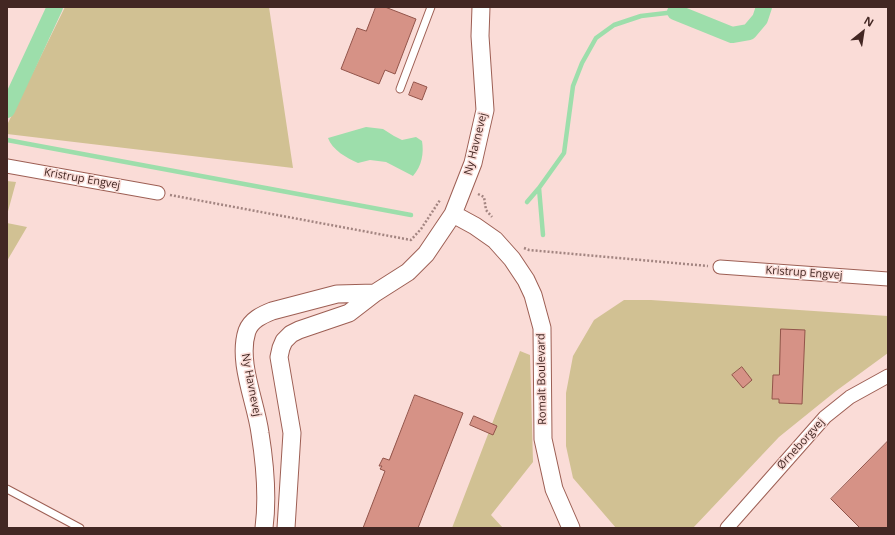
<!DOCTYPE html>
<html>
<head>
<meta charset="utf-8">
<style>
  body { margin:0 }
  #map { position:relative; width:895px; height:535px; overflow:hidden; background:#fadcd7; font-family:"Open Sans",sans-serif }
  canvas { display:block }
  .frame { position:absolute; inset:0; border:8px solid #432723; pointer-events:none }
  .north { position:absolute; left:843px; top:12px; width:40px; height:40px; -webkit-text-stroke:3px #fadcd7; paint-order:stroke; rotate:30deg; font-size:11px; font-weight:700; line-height:16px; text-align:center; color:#432723 }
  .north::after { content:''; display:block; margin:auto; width:14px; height:18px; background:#432723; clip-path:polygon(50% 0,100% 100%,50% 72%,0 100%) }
</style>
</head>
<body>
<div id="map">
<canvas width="895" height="535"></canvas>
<div class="frame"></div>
<div class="north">N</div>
</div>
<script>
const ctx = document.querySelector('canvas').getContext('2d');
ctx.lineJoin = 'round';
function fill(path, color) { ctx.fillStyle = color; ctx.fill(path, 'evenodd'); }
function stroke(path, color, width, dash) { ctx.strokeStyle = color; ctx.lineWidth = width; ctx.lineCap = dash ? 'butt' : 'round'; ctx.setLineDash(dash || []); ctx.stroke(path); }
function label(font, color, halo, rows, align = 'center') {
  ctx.font = font + ' "Open Sans",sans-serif'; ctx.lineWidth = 3; ctx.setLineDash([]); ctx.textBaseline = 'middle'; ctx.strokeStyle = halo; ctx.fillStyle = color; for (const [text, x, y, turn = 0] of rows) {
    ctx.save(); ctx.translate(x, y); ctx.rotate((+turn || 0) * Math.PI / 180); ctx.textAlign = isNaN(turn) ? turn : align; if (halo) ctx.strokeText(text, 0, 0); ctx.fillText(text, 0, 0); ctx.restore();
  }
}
fill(new Path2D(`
  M65,7H269L293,168L7,134V125Z
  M7,181L16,182L7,215Z
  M7,223L27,227L7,261Z
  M624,300H651L888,316V353L836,391L779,437L693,528H616L573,478L566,446V393L573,356L594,320Z
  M520,351L530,355L533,462L491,515L503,528H452Z`), '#d1c193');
fill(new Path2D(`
  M366,127L383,129L394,136L402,140L416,137L422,141C424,153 422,166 413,176L386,162L370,160L358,163C347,158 332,150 328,138Z`), '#9ddeab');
stroke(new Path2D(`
  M7,140L411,215
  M527,202L539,188
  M543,235L539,188L564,153L573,86L582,63L596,38L614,25L641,16L675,12`), '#9ddeab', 4.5);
stroke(new Path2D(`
  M675,12L732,35L749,32L760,19L764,7
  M7,110L55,7`), '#9ddeab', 16);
const building = new Path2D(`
  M376,7H385L416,19L395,74L385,70L379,84L341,69L357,28L366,31Z
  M414,82L427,87L422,100L409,95Z
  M781,329L805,330L802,404L779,403V399H772L773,375H779Z
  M742,367L752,380L743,388L732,375Z
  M415,395L463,413L418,528H363L385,471L380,469L382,466H379L383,458L389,460Z
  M474,416L497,426L493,435L470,425Z
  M888,441V528H860L831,499Z`);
fill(building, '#d69286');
stroke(building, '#92544a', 1);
const service = new Path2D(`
  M400,89L431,7
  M7,489L80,528`);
const minor = new Path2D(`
  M7,166L158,193
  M720,267L888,279
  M727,528L825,417L850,397L888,376`);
const tertiary = new Path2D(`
  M453,214L475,226L495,240L512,259L526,280L533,295L542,328L543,439L554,489L571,528
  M264,528C268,497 265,464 260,433C256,402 237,362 247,331C251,320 262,315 272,311L337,294L375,293
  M286,528L292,433L279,357L281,348L284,341L291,334L299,330L349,313L375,293L408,272L426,254L453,214L473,163L485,110L480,36L481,7`);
stroke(service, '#9d5f54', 9);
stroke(minor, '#9d5f54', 15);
stroke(tertiary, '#9d5f54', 19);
stroke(new Path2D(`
  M478,194L484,197L486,210L492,217
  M170,195L411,240L421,229L440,200
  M524,248L529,250L708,266`), '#a38581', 2.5, [2, 2]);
stroke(service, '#fff', 7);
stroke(minor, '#fff', 13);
stroke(tertiary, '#fff', 17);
label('11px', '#432723', '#fadcd7', [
  ["Ny Havnevej",476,144,-76],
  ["Kristrup Engvej",82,179,10],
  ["Kristrup Engvej",804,273,4],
  ["Romalt Boulevard",542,379,-91],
  ["Ny Havnevej",251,385,79],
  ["Ørneborgvej",801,444,-48]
]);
</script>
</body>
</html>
